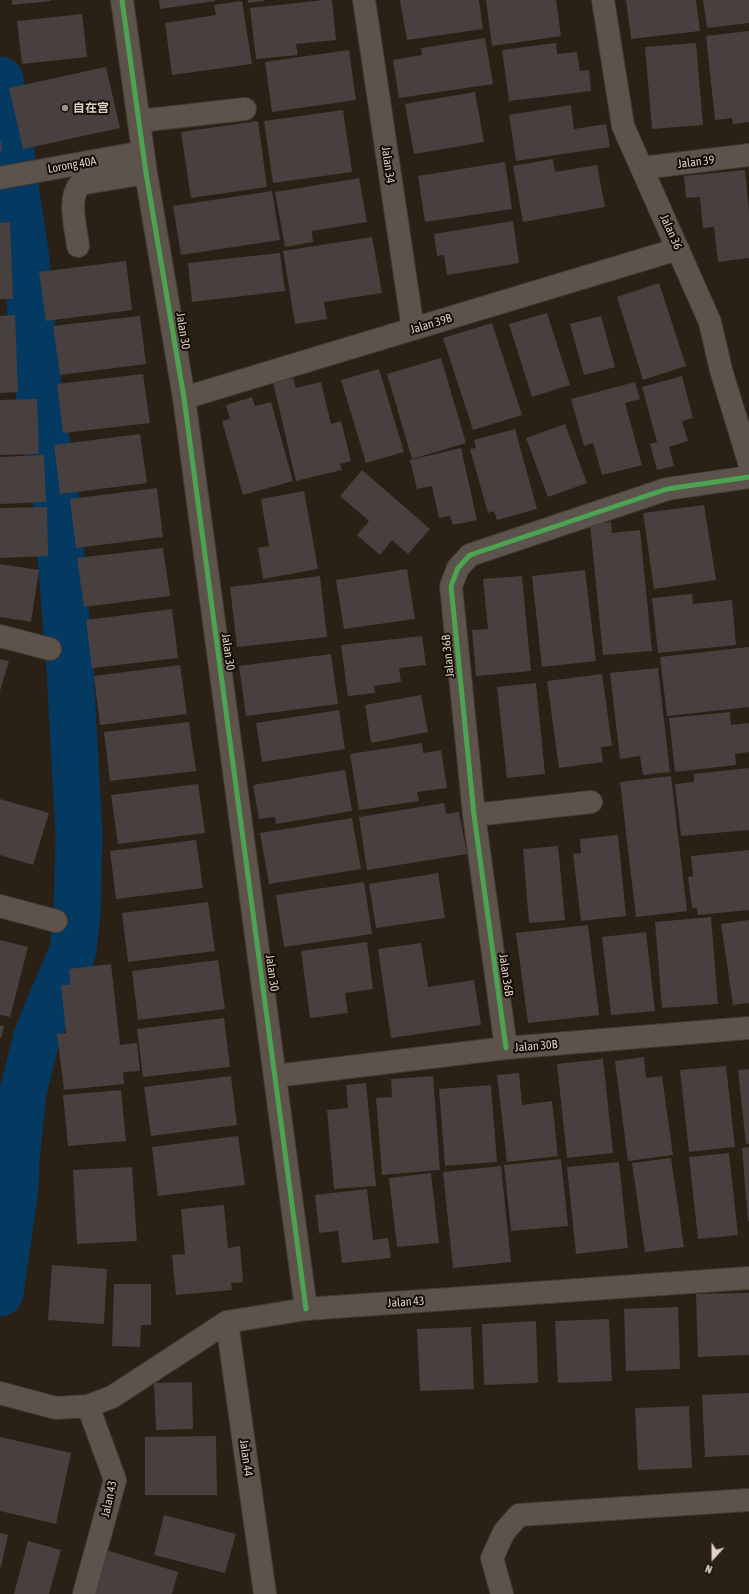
<!DOCTYPE html>
<html>
<head>
<meta charset="utf-8">
<style>
  body { margin:0 }
  #map { position:relative; width:749px; height:1594px; overflow:hidden; background:#2b2015; font-family:"Asap Condensed",sans-serif }
  canvas { display:block }
  .north { position:absolute; left:693px; top:1538px; width:40px; height:40px; -webkit-text-stroke:3px #150c05; paint-order:stroke; rotate:201deg; font-size:11px; font-weight:700; line-height:16px; text-align:center; color:#ded1c5 }
  .north::after { content:''; display:block; margin:auto; width:14px; height:18px; background:#ded1c5; clip-path:polygon(50% 0,100% 100%,50% 72%,0 100%) }
</style>
</head>
<body>
<div id="map">
<canvas width="749" height="1594"></canvas>
<div class="north">N</div>
</div>
<script>
const ctx = document.querySelector('canvas').getContext('2d');
ctx.lineJoin = 'round';
function stroke(path, color, width, dash) { ctx.strokeStyle = color; ctx.lineWidth = width; ctx.lineCap = dash ? 'butt' : 'round'; ctx.setLineDash(dash || []); ctx.stroke(path); }
function fill(path, color) { ctx.fillStyle = color; ctx.fill(path, 'evenodd'); }
function label(font, color, halo, rows, align = 'center') {
  ctx.font = font + ' "Asap Condensed","Noto Sans SC",sans-serif'; ctx.lineWidth = 4; ctx.setLineDash([]); ctx.textBaseline = 'middle'; ctx.strokeStyle = halo; ctx.fillStyle = color; for (const [text, x, y, turn = 0] of rows) {
    ctx.save(); ctx.translate(x, y); ctx.rotate((+turn || 0) * Math.PI / 180); ctx.textAlign = isNaN(turn) ? turn : align; if (halo) ctx.strokeText(text, 0, 0); ctx.fillText(text, 0, 0); ctx.restore();
  }
}
stroke(new Path2D(`
  M0,80L14,173
  M0,1293L15,1189L16,1159L23,1092L37,1036L73,950L77,914L79,834L70,670L57,507L36,372L26,259L14,180`), '#043961', 47);
fill(new Path2D(`
  M12,0H51V1L12,5Z
  M159,0H215V1L160,9Z
  M248,0H264V1L248,3Z
  M324,0H332L336,40L296,44L298,55L256,59L250,8Z
  M400,0H479L483,29L407,40Z
  M486,0H556L561,36L492,46Z
  M626,0H696L700,31L631,39Z
  M703,0H749V23L707,28Z
  M242,1L252,64L172,75L165,23L216,15L214,5Z
  M82,14L87,57L22,64L17,21Z
  M749,31V122L733,124L732,118L715,120L706,36Z
  M485,38L493,84L399,98L393,60L422,55L421,48Z
  M556,43L557,54L577,52L580,71L589,70L591,91L509,101L502,50Z
  M696,43L703,125L652,129L645,47Z
  M349,50L356,100L272,112L265,62Z
  M106,67L120,128L23,149L9,88Z
  M475,92L484,142L414,154L405,104Z
  M571,105L574,129L606,124L610,147L516,161L509,115Z
  M343,110L352,172L273,183L264,121Z
  M258,121L267,187L191,198L181,132Z
  M0,141H1L2,151H0Z
  M553,159L555,172L597,165L605,207L523,222L513,166Z
  M505,162L512,209L425,222L418,176Z
  M745,170L749,211V258L718,262L714,227L703,228L700,197L686,198L684,176Z
  M359,178L367,222L312,231L313,242L285,247L275,192Z
  M272,191L280,240L181,255L173,206Z
  M513,221L519,263L447,275L444,255L437,256L434,234Z
  M10,222L13,299H0V223Z
  M372,237L382,293L324,302L327,319L295,324L283,251Z
  M280,253L285,291L192,302L188,263Z
  M126,261L132,310L46,321L39,272Z
  M659,283L686,366L643,380L617,297Z
  M547,313L570,385L532,397L509,324Z
  M15,315L18,392L0,393V316Z
  M140,316L146,364L60,375L53,326Z
  M601,316L615,367L584,375L570,324Z
  M492,323L522,415L473,430L443,338Z
  M441,358L466,443L412,459L387,374Z
  M379,369L404,452L366,463L341,380Z
  M143,374L150,423L63,433L57,384Z
  M682,376L693,418L682,421L688,441L669,447L674,466L657,470L650,444L657,442L642,387Z
  M293,378L296,388L321,382L331,424L341,421L351,461L340,464L342,470L296,481L273,382Z
  M635,382L640,399L625,403L642,465L602,475L593,443L584,446L571,399Z
  M252,397L255,406L271,402L293,481L243,495L222,421L230,419L226,405Z
  M37,399L39,454L0,455V400Z
  M565,424L587,483L548,497L526,438Z
  M515,429L537,509L497,520L494,511L488,513L470,449L476,448L474,440Z
  M140,434L147,483L60,494L54,445Z
  M461,448L477,520L453,525L450,516L439,518L432,486L417,489L410,460Z
  M44,455L46,502L0,504V457Z
  M362,470L430,529L408,554L392,540L380,555L357,535L369,521L340,496Z
  M157,488L163,537L76,548L70,499Z
  M304,491L318,569L263,579L258,548L269,546L261,499Z
  M704,505L716,580L654,589L643,513Z
  M47,507L48,556L0,558V508Z
  M611,522L612,533L640,530L652,651L603,655L590,524Z
  M163,548L170,596L84,607L77,558Z
  M0,564L39,570L31,622L0,617Z
  M407,569L415,619L344,629L336,580Z
  M585,570L596,661L542,667L532,576Z
  M320,576L327,637L237,647L230,587Z
  M522,576L531,671L476,676L472,630L488,629L483,579Z
  M692,594L693,604L732,600L736,645L658,653L652,598Z
  M172,609L178,658L92,668L86,620Z
  M422,636L426,665L399,668L401,682L374,686L375,693L348,696L341,645Z
  M749,647V707L667,716L660,657Z
  M331,654L338,704L246,716L239,666Z
  M0,659L9,661L0,691Z
  M180,665L187,714L100,725L94,676Z
  M658,668L670,772L643,775L640,756L620,759L610,673Z
  M602,674L612,746L601,747L603,762L559,768L547,681Z
  M536,683L545,774L507,778L497,687Z
  M421,695L428,732L371,743L365,705Z
  M339,710L345,749L262,762L256,723Z
  M730,712L731,725L749,723V752L735,754L736,765L675,772L669,718Z
  M189,722L196,771L110,781L104,732Z
  M422,743L423,753L441,750L447,788L417,792L419,801L359,810L350,754Z
  M749,768V830L681,836L675,784L694,782V774Z
  M345,770L352,811L276,824L275,817L259,819L253,785Z
  M671,776L687,911L636,917L620,782Z
  M198,784L205,833L118,844L111,795Z
  M0,799L49,813L33,865L0,855Z
  M444,803L446,814L459,812L467,854L367,870L359,817Z
  M352,818L361,869L269,884L260,833Z
  M618,835L626,916L581,921L573,854L581,853L580,839Z
  M196,840L203,888L116,899L110,851Z
  M558,846L565,920L529,923L523,849Z
  M749,850V910L698,915L697,908H692L688,877L693,876L691,856Z
  M438,873L445,918L376,928L369,884Z
  M364,882L372,934L284,947L276,895Z
  M208,902L215,951L128,962L122,913Z
  M711,917L718,1004L662,1008L655,922Z
  M749,920V1003L733,1005L721,924Z
  M588,925L599,1015L528,1023L516,933Z
  M646,932L655,1011L611,1015L602,937Z
  M0,940L28,947L10,1017L0,1015Z
  M367,942L373,989L345,993L348,1013L310,1018L301,951Z
  M421,943L428,987L474,980L481,1025L391,1038L378,949Z
  M218,960L225,1009L138,1020L132,971Z
  M111,964L120,1045L137,1043L140,1071L123,1072L124,1084L64,1090L57,1034L66,1033L61,985H70L69,969Z
  M224,1018L230,1067L143,1077L137,1029Z
  M0,1025L4,1026L1,1038H0Z
  M644,1057L646,1078L662,1076L673,1155L628,1161L615,1061Z
  M603,1059L613,1153L567,1158L557,1064Z
  M726,1066L735,1147L689,1152L680,1070Z
  M749,1069V1144H746L738,1070Z
  M519,1073L522,1105L552,1101L558,1156L507,1162L497,1075Z
  M231,1076L237,1125L151,1136L144,1087Z
  M433,1076L440,1170L382,1175L376,1098L392,1097L391,1079Z
  M366,1083L376,1186L334,1189L327,1110L348,1108L346,1085Z
  M491,1085L497,1162L445,1166L439,1089Z
  M121,1090L126,1141L68,1146L63,1095Z
  M238,1136L245,1185L158,1196L152,1147Z
  M749,1147V1221H748L742,1148Z
  M729,1153L738,1235L698,1239L689,1157Z
  M671,1158L684,1247L645,1252L632,1163Z
  M561,1159L568,1226L511,1231L504,1165Z
  M619,1162L628,1248L576,1254L567,1167Z
  M501,1166L511,1262L453,1268L443,1172Z
  M132,1167L137,1241L77,1244L73,1170Z
  M431,1173L439,1243L397,1247L389,1178Z
  M367,1189L373,1240L388,1238L391,1258L342,1263L338,1231L319,1233L315,1195Z
  M224,1205L228,1248L240,1246L243,1282L231,1283L232,1290L176,1295L172,1255L185,1254L181,1209Z
  M52,1265L107,1269L104,1324L48,1320Z
  M114,1284H151V1325H141L140,1347L112,1346Z
  M749,1293V1355L698,1357L696,1294Z
  M678,1307L680,1369L626,1371L624,1309Z
  M609,1319L612,1381L558,1383L555,1321Z
  M536,1321L538,1383L484,1385L482,1324Z
  M471,1327L474,1389L420,1391L417,1329Z
  M192,1382L193,1429L156,1430L154,1383Z
  M749,1393V1455L705,1457L702,1395Z
  M689,1406L692,1468L638,1470L635,1408Z
  M216,1436L217,1495H145V1437Z
  M0,1437L71,1453L56,1524L0,1511Z
  M164,1515L236,1534L225,1573L154,1555Z
  M0,1533L8,1535L1,1567H0Z
  M28,1541L61,1550L49,1594H14Z
  M106,1550L178,1572L172,1594H93Z`), '#483f3f');
const minor = new Path2D(`
  M122,0L146,173L184,398L306,1309
  M364,0L413,329
  M603,0L623,126L710,322L721,370L749,462
  M139,121L245,109
  M642,168L749,155
  M0,178L143,152
  M78,246C76,227 67,199 80,184L146,173
  M184,398L678,249
  M0,636L50,649
  M474,815L591,802
  M0,906L56,921
  M506,1048L474,815L451,586L458,568L470,555L667,489L749,477
  M275,1076L506,1048L749,1028
  M227,1322L265,1594
  M0,1393L56,1408L88,1406L112,1397L227,1322L306,1309L749,1278
  M84,1594L115,1480L88,1406
  M502,1594L492,1558L504,1532L519,1515L749,1500`);
stroke(minor, '#443b33', 24);
stroke(minor, '#5c544c', 22);
stroke(new Path2D(`
  M122,0L146,173L184,398L306,1309
  M506,1048L474,815L451,586L458,568L470,555L667,489L749,477`), '#4ca352', 5);
for (const [x, y, r, color] of [
  [65,108,4,"#9f9387"]
]) { const dot = new Path2D(); dot.arc(x, y, r, 0, 2 * Math.PI); ctx.fillStyle = color; ctx.fill(dot); stroke(dot, '#150c05', 1.5); }
label('bold 12px', '#ded1c5', '#150c05', [
  ["自在宫",73,108]
], 'left');
label('12px', '#ded1c5', '#150c05', [
  ["Jalan 39",696,162,-7],
  ["Lorong 40A",72,165,-10],
  ["Jalan 34",388,165,82],
  ["Jalan 36",671,232,66],
  ["Jalan 39B",431,324,-17],
  ["Jalan 30",183,331,81],
  ["Jalan 30",228,652,82],
  ["Jalan 36B",448,656,-96],
  ["Jalan 30",272,973,82],
  ["Jalan 36B",506,975,82],
  ["Jalan 30B",536,1046,-5],
  ["Jalan 43",406,1302,-4],
  ["Jalan 44",246,1458,82],
  ["Jalan 43",109,1499,-78]
]);
</script>
</body>
</html>
